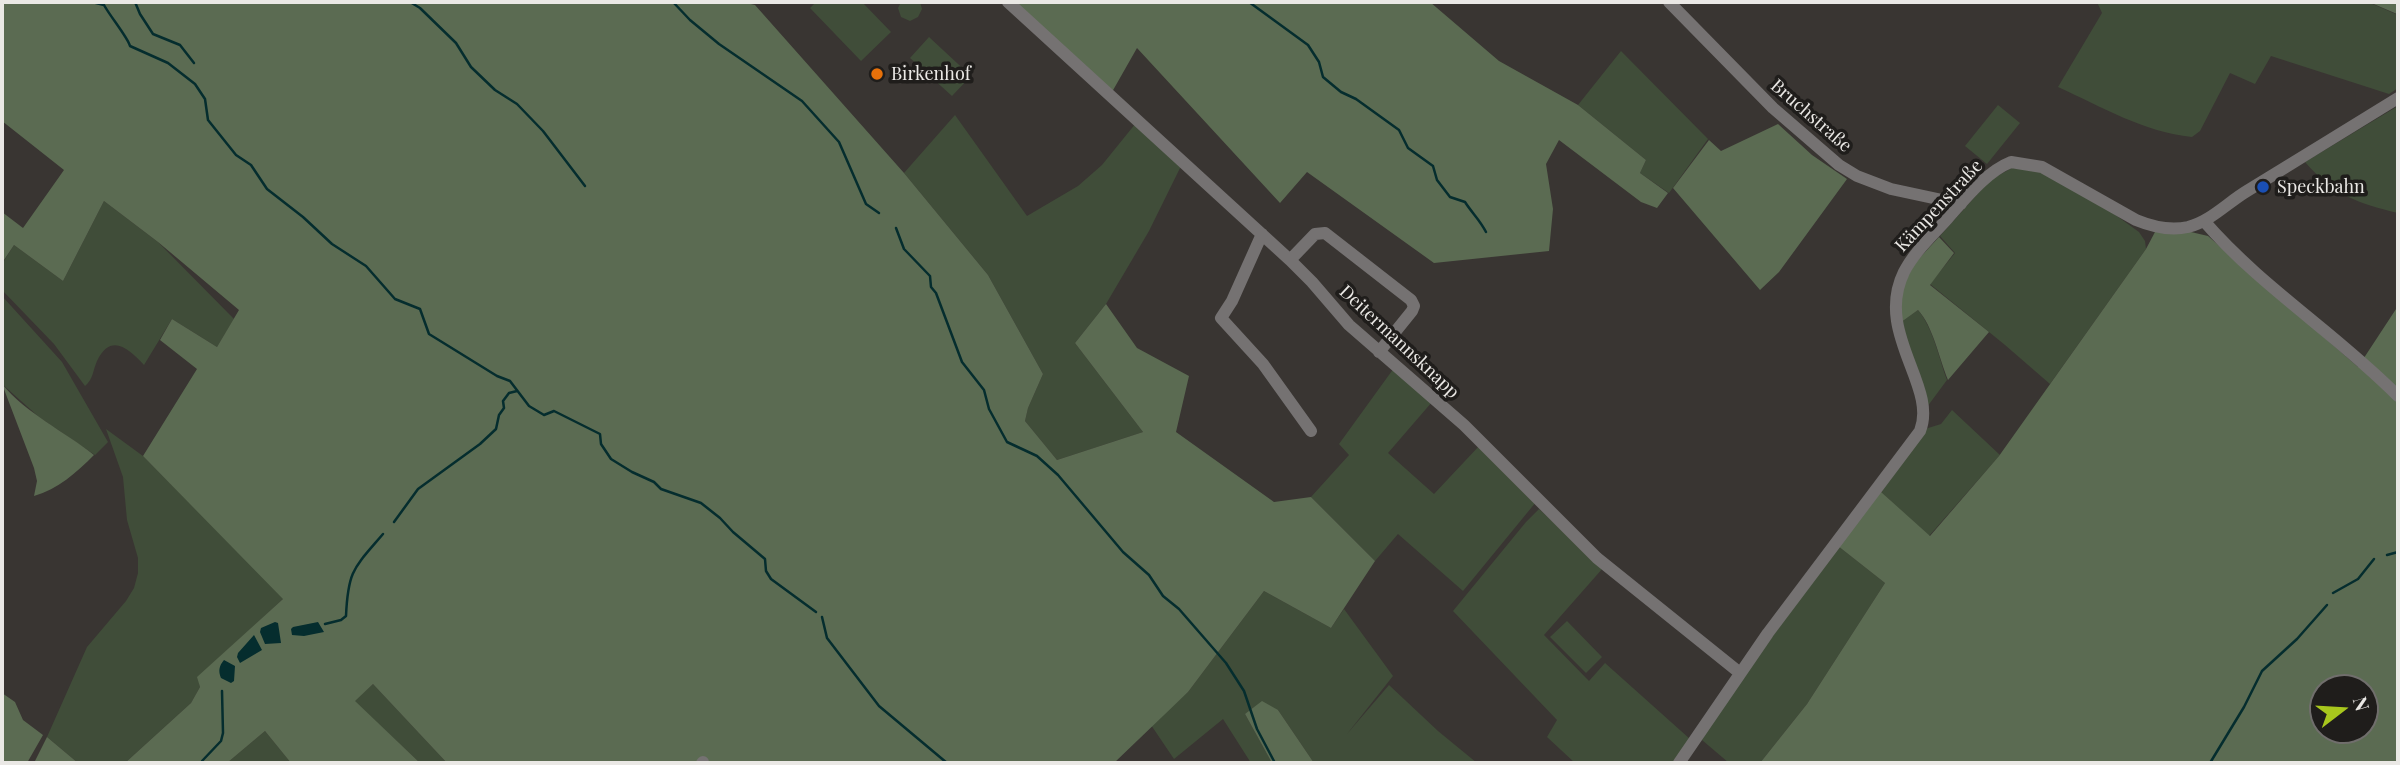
<!DOCTYPE html>
<html>
<head>
<meta charset="utf-8">
<style>
  body { margin:0 }
  #map { position:relative; width:2400px; height:765px; overflow:hidden; background:#393532; font-family:"Playfair Display",serif }
  canvas { display:block }
  .frame { position:absolute; inset:0; border:4px solid #eae8e5; pointer-events:none }
  .north { position:absolute; left:2309px; top:674px; width:70px; height:70px; box-sizing:border-box; background:#1f1d1b; border:2px solid #706e6c; border-radius:50%; rotate:73deg; font-size:19px; font-weight:700; line-height:28px; text-align:center; color:#eae8e5 }
  .north::after { content:''; display:block; margin:auto; width:24px; height:32px; background:#a8c71d; clip-path:polygon(50% 0,100% 100%,50% 72%,0 100%) }
</style>
</head>
<body>
<div id="map">
<canvas width="2400" height="765"></canvas>
<div class="frame"></div>
<div class="north">N</div>
</div>
<script>
const ctx = document.querySelector('canvas').getContext('2d');
ctx.lineJoin = 'round';
function fill(path, color) { ctx.fillStyle = color; ctx.fill(path, 'evenodd'); }
function stroke(path, color, width, dash) { ctx.strokeStyle = color; ctx.lineWidth = width; ctx.lineCap = dash ? 'butt' : 'round'; ctx.setLineDash(dash || []); ctx.stroke(path); }
function label(font, color, halo, rows, align = 'center') {
  ctx.font = font + ' "Playfair Display",serif'; ctx.lineWidth = 7; ctx.setLineDash([]); ctx.textBaseline = 'middle'; ctx.strokeStyle = halo; ctx.fillStyle = color; for (const [text, x, y, turn = 0] of rows) {
    ctx.save(); ctx.translate(x, y); ctx.rotate((+turn || 0) * Math.PI / 180); ctx.textAlign = isNaN(turn) ? turn : align; if (halo) ctx.strokeText(text, 0, 0); ctx.fillText(text, 0, 0); ctx.restore();
  }
}
fill(new Path2D(`
  M816,2H862L891,32L861,61L810,8Z
  M901,2H920L922,9L918,17L910,21L901,17L898,8Z
  M2097,2H2368L2398,15V88L2389,94L2271,56L2255,84L2230,73L2200,131L2192,137C2144,132 2102,107 2058,87L2102,13Z
  M929,37L971,76L952,96L910,58Z
  M1621,51L1708,139L1669,193L1640,173L1646,160L1578,105Z
  M1998,105L2020,123L1987,164L1965,146Z
  M2398,106V213C2357,203 2334,195 2305,162Z
  M955,115L1027,216L1078,186L1102,165L1136,123L1182,164L1149,231L1106,304L1075,343L1143,432L1057,460L1025,421L1028,408L1043,374L988,275L904,173Z
  M2012,168L2040,170L2103,206L2139,232L2145,241L2146,249L2050,384L2005,345L1930,284L1955,253L1940,236L1990,180Z
  M104,201L158,242L234,319L217,347L172,319L144,365C129,349 111,332 97,361C93,370 93,380 85,386L54,344L2,290V264L14,245L63,281Z
  M2,296L62,362L108,442L95,455L39,417L2,384Z
  M1918,310C1933,328 1939,358 1947,380L1927,407L1900,323Z
  M1394,368L1432,402L1388,453L1434,494L1480,445L1536,502L1463,591L1398,534L1375,561L1311,497L1349,455L1339,444Z
  M1952,410L2000,455L1929,536L1880,491L1925,429L1941,424Z
  M106,429L143,456L284,598L198,677L200,687L191,703L125,763H78L47,737L87,647L126,601L134,588L138,573V558L127,520L123,477Z
  M1539,509L1603,568L1544,635L1589,681L1605,663L1690,739L1675,763H1575L1547,737L1557,720L1453,611L1526,522Z
  M1838,546L1885,583L1807,704L1760,763H1729L1702,740L1710,723Z
  M1264,591L1331,628L1344,609L1393,676L1347,734L1389,685L1438,731L1477,763H1314L1278,710L1245,714L1272,763H1251L1223,719L1174,759L1151,725L1188,692Z
  M1567,621L1602,657L1586,673L1550,637Z
  M373,684L447,763H420L354,701Z
  M265,731L291,763H227Z`), '#404d39');
fill(new Path2D(`
  M2,2H742L755,5L904,173L988,275L1043,374L1028,408L1025,421L1057,460L1143,432L1075,343L1106,304L1137,348L1189,376L1176,432L1274,502L1311,497L1375,561L1331,628L1264,591L1188,692L1114,763H447L373,684L355,701L420,763H291L265,731L227,763H125L191,703L200,687L197,677L283,599L143,456L197,369L160,340L172,319L217,347L239,310L158,242L104,201L63,281L14,245L2,263V212L23,228L64,170L2,121Z
  M1014,2H1430L1499,61L1578,105L1646,160L1640,173L1668,193L1657,208L1641,202L1559,140L1546,164L1553,209L1549,251L1434,263L1307,172L1280,203L1137,48L1112,92Z
  M2369,2H2398V15L2397,14Z
  M1778,124L1812,155L1847,179L1779,272L1760,290L1673,188L1709,140L1721,151Z
  M2155,232H2191L2208,236L2358,367L2398,306V763H1760L1807,704L1885,583L1838,546L1880,491L1930,536L1999,456L2146,249ZM2323,688H2365V730H2323Z
  M1939,237L1954,253L1930,285L1989,332L1948,380C1939,358 1933,326 1918,310L1900,323L1902,288L1915,263Z
  M2,384C27,414 64,431 94,455C76,473 58,489 34,496L37,481L34,468Z
  M2,693L15,702L23,720L43,735L27,763H2Z
  M1262,701L1278,710L1314,763H1272L1245,714Z
  M47,737L78,763H34Z`), '#5b6b52');
fill(new Path2D(`
  M275,622L278,623L281,643L265,644L260,632L261,628Z
  M318,622L324,632L304,636L292,635L291,629L293,627Z
  M254,635L262,650L240,663L237,657L238,653Z
  M224,660L235,666L234,681L231,683L221,678C218,671 219,666 224,660Z`), '#052d2e');
stroke(new Path2D(`
  M92,2L104,5C110,16 128,38 130,46L168,63L195,84L205,99L208,120L236,155L251,165L267,189L303,217L332,244L366,266L395,299L420,309L429,334L497,376L510,381L529,406L544,415L554,411L600,434L601,444L611,459L632,472L654,482L661,489L701,503L720,518L733,532L765,559L766,571L771,579L816,612
  M135,2L140,14L153,34L180,45L194,63
  M410,2L420,8L456,43L471,67L495,90L517,104L543,131L585,186
  M673,2L690,20L719,44L802,101L839,142L866,204L879,213
  M1249,2L1308,45L1319,62L1323,77L1341,92L1356,99L1399,130L1408,148L1433,166L1437,180L1450,197L1465,202C1472,213 1480,220 1486,232
  M896,228L904,249L930,276L931,287L936,293L962,362L984,390L989,409L1007,442L1037,456L1058,475L1123,552L1149,575L1163,596L1179,609L1226,663L1244,691L1257,729L1275,763
  M394,522L418,489L480,444L496,429L499,415L504,408L503,401L509,393L517,391
  M2387,555L2398,552
  M2333,593L2358,579L2374,559
  M822,617L827,638L879,706L947,763
  M325,624L341,620L346,616C348,570 354,568 383,534
  M202,761L221,741L223,733L222,691
  M2210,763L2244,707L2262,671L2297,639L2327,605`), '#052d2e', 2.5);
stroke(new Path2D(`
  M1008,2L1290,260L1312,282L1349,325L1464,425L1597,558L1740,673
  M1669,2L1773,108L1839,165L1857,176L1891,189L1961,204
  M2204,221C2261,287 2337,334 2398,396
  M1262,234L1232,301L1221,318L1263,364L1311,431
  M1290,260L1315,234L1325,233L1411,300L1414,306L1412,311L1379,352
  M702,763L703,762
  M1679,763L1768,633L1920,431C1938,386 1874,333 1904,272C1914,252 1933,235 1948,218C1966,198 1986,172 2011,162L2042,167L2136,220C2153,227 2170,231 2188,227C2211,221 2227,203 2247,191C2297,160 2348,129 2398,98`), '#757272', 12);
for (const [x, y, r, color] of [
  [877,74,7,"#e8710a"],
  [2263,187,7,"#1a4fb4"]
]) { const dot = new Path2D(); dot.arc(x, y, r, 0, 2 * Math.PI); ctx.fillStyle = color; ctx.fill(dot); stroke(dot, '#1f1d1b', 2.5); }
label('18px', '#eae8e5', '#1f1d1b', [
  ["Birkenhof",891,74],
  ["Speckbahn",2277,187]
], 'left');
label('18px', '#eae8e5', '#1f1d1b', [
  ["Bruchstraße",1811,116,41],
  ["Kämpenstraße",1939,206,-47],
  ["Deitermannsknapp",1399,342,43]
]);
</script>
</body>
</html>
